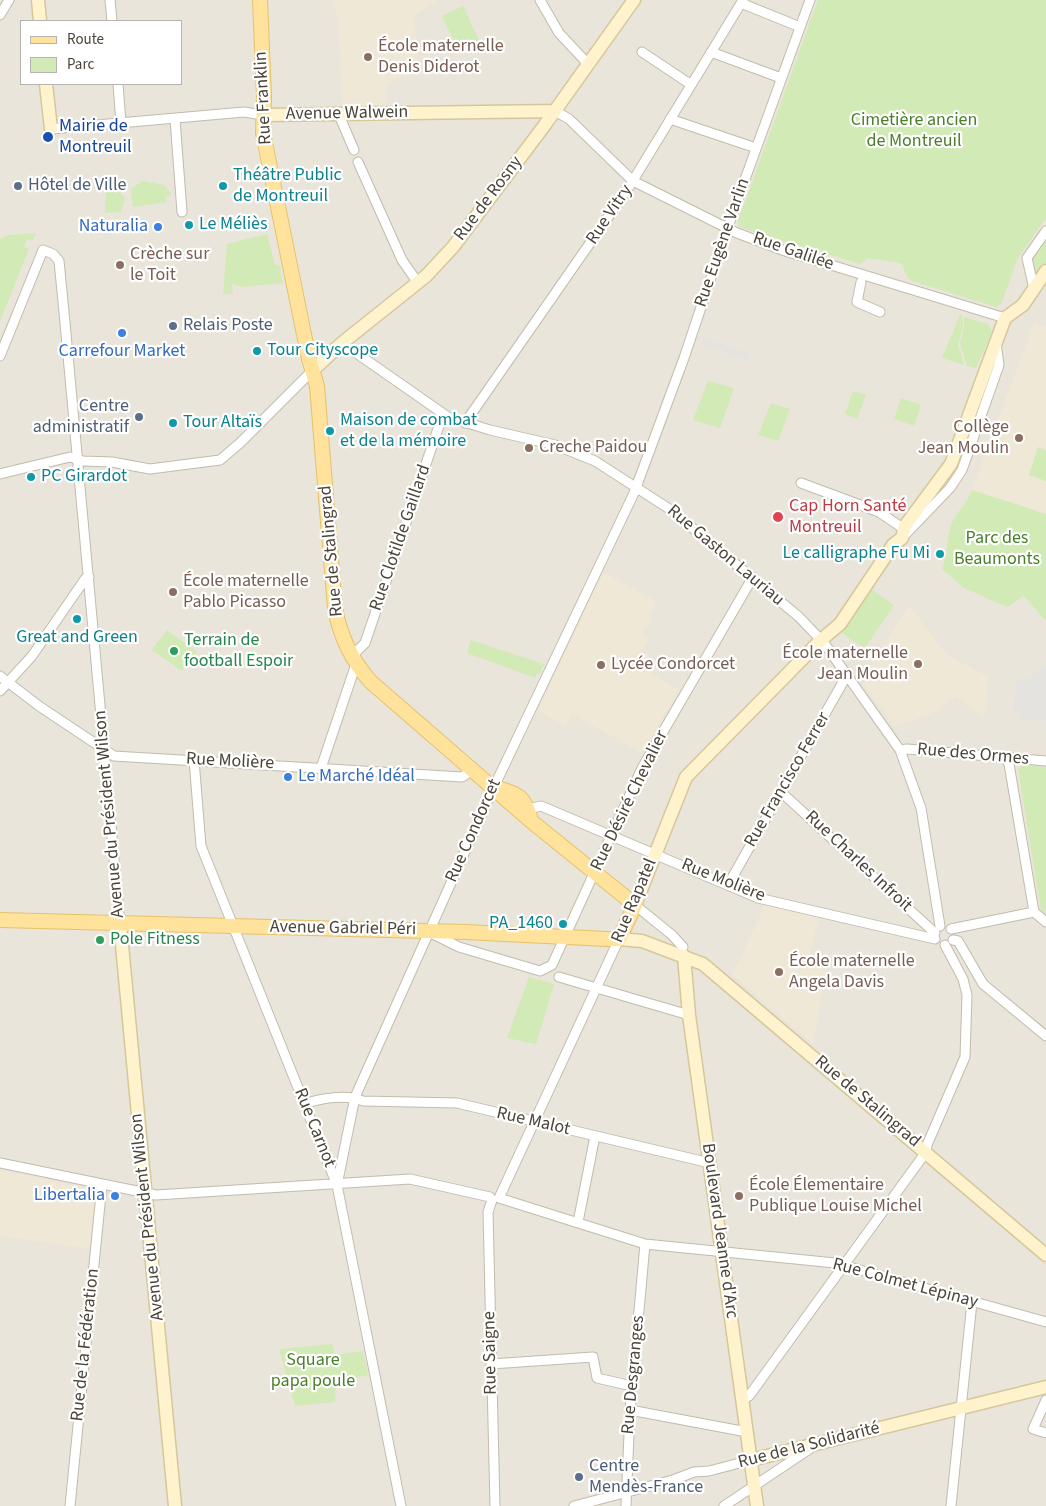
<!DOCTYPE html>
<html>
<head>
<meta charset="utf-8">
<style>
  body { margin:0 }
  #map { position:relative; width:1046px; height:1506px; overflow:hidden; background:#f6f3ec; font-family:"Source Sans 3",sans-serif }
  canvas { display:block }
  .legend { position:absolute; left:20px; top:20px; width:162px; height:65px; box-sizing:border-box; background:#fff; border:1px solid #b7b4b0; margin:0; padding:6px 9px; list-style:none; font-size:15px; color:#4b4439 }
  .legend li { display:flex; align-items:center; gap:10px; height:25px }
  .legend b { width:25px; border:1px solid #b7b4b0 }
</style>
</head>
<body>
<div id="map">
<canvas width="1046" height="1506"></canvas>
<ul class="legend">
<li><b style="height:6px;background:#ffe39c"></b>Route</li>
<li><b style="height:14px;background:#d2eab5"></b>Parc</li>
</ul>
</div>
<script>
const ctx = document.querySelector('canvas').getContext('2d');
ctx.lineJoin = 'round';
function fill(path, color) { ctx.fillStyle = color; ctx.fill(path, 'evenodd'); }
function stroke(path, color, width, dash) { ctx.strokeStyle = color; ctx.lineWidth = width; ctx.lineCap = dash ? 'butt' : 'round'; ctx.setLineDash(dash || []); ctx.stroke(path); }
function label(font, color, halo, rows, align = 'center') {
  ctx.font = font + ' "Source Sans 3",sans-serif'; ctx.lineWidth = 4.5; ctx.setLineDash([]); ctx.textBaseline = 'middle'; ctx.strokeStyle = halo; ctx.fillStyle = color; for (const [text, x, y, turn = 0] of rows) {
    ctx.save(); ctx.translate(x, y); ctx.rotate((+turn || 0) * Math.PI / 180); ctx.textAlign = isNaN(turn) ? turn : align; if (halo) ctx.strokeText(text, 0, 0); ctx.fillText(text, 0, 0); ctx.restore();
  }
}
fill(new Path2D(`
  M0,0H1046V1506H0ZM21,21H181V84H21Z`), '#eae5da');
fill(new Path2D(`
  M332,0H439L414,15L418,65L409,75L395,79L386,87V105H343L337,15Z
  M1034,323L1046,327V514L972,490Z
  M603,572L657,602L649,616L652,618L642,634L649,639L642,651L649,655L641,668L679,690L642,753L572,714L566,726L538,711Z
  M909,605L947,655L988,677L984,718L956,697L938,711L895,727L865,686L866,673Z
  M764,902L819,915L808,962L827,968L813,1044L732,975L761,914Z
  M0,1170L96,1190L90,1249L0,1236Z`), '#efe8d6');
fill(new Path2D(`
  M818,0H1046V218L1018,258L1001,304L996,307L912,281L906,275L903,265L900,263L868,258L860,264L739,227L738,221Z
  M463,6L479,40L458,50L442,16Z
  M142,181L165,185L171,194L165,198L167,202L133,207L131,189Z
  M120,185L123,189L120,192L125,198L121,212L105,213L106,191Z
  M36,233L32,241L27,239L24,247L29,249L0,321V239L8,235Z
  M267,234L275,265H279L283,283L243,287L232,284L233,294H223L227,244Z
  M1046,237V263L1035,279L1029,261Z
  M960,315L962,316L963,327L958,344L964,365L942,358Z
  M964,317L988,324L992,331L976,368L967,366L960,343L964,328Z
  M708,381L734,388L720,428L693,420Z
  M853,391L866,395L857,419L845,414Z
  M901,398L921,405L914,426L894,419Z
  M771,403L790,409L778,441L758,435Z
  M1038,447L1046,450V481L1029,475Z
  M972,490L1046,514V621L1024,596L1007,607L964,588L942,569C948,555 946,543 950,529C953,514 967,505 972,490Z
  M872,590L894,605L865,648L842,633Z
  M167,630L197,652L182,671L152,650Z
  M471,640L544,664L540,674L537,673L535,678L467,653Z
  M1023,765L1046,767V913L1041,910L1018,769Z
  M529,977L554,984L536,1044L507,1038Z
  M332,1344L335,1355L363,1351L368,1375L336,1381L335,1402L295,1406L279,1349Z`), '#d2eab5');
fill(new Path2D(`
  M704,338L749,354L747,360L701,344Z
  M1046,666V721L1019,719V712L1013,711L1017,680L1025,681Z`), '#e5e3e0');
const street = new Path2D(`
  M110,0L112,21
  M540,0L559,33L588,64
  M741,3L800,27
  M0,15L9,0
  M642,52L690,84
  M711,52L781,78
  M118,84L121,123
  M555,111L569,119L633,181L737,233L785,251L1005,318
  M339,115L354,150
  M175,119L182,212
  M670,119L756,148
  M51,129L244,112L263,115
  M358,162L402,260L418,283
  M861,282L857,302L880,312
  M1034,289L1027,258L1046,231
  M342,343L448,417L490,430L555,445L595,461L671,510L799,617L824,643L900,750L921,808L940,926
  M0,356L43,250L53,254L59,261L64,312L120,924
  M465,423L629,187L743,0
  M0,474L70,457L83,461L112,462L150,469L220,460L240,443L313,370
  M801,483L879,512L904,529
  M902,538L950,488L962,470L999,365L996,343
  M351,657L365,643L443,414
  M0,676L39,706L114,756L462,777L472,770
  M0,691L32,656L85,579L89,577
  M900,750L907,749L1046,761
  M1005,757L1009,764L1034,912L1046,922
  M194,760L201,846L337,1185L401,1506
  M321,768L356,664
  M781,792L935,933
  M523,810L541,806L758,898L935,939
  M728,885L847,675
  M635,905L672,935L683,947
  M951,929L1034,912
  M431,933L459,947L540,971L552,965L642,768L753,577
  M619,939L499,1198L645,1244L835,1263L1046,1322
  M953,940L958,941L983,984L1046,1036
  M559,977L689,1015
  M304,1104C321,1098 347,1094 363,1101L457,1103L710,1163
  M0,1163L156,1195L410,1179L490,1197L492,1200L488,1212L495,1506
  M337,1185L355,1097L494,787L634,493L684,358L731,218L810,0
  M578,1222L595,1136
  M491,1364L593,1357L597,1378L632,1386
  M743,1399L749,1396L926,1152L927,1145L965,1057L967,995L963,979L945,945
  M1046,1400L1033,1429L1046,1433
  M630,1410L747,1432
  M70,1506L102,1184
  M574,1506L673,1480L694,1472L709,1471L751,1460
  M626,1506L630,1410L645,1244
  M724,1506L811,1448
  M951,1506L972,1302`);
const secondary = new Path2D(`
  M38,0L40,21
  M46,84L51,129
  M263,115L555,111
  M313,370L342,343L426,276L453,247L544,126L634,0
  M635,905L686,777L821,640L840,624L893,545L902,538L905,526L951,464L1005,318L1023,305L1046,271
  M120,924L175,1506
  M619,939L642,941L703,964L1046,1255
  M684,956L689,1015L757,1506
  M751,1460L1046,1387`);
const primary = new Path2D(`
  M497,788C520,794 525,798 531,820
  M0,920L465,932L607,939H619L635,905L531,821L371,682C352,661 340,636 335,608L317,386L309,359L263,133L264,96L260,0`);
stroke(street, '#c2bbae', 11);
stroke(secondary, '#d6c79b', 15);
stroke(primary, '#e6c16a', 16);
stroke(street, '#fff', 9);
stroke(secondary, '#fff3cd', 12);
stroke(primary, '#ffe39c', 14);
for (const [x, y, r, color] of [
  [368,57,5,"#8d6e63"],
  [48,137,6,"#1a4fb4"],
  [18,186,5,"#5c6f8a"],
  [223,186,5,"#0f9aa8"],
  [189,225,5,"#0f9aa8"],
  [158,227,5,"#3f7fe0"],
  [120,265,5,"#8d6e63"],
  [173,326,5,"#5c6f8a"],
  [122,333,5,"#3f7fe0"],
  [257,351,5,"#0f9aa8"],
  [139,417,5,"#5c6f8a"],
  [173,423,5,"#0f9aa8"],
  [330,431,5,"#0f9aa8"],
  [1019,438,5,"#8d6e63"],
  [529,448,5,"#8d6e63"],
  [31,477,5,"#0f9aa8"],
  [778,517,6,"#e0444e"],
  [940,554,5,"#0f9aa8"],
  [173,592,5,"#8d6e63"],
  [77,619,5,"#0f9aa8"],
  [174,651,5,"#2e9e5b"],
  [918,664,5,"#8d6e63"],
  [601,665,5,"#8d6e63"],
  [288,777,5,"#3f7fe0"],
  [563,924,5,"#0f9aa8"],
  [100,940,5,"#2e9e5b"],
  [779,972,5,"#8d6e63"],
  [115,1196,5,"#3f7fe0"],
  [739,1196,5,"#8d6e63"],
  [579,1477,5,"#5c6f8a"]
]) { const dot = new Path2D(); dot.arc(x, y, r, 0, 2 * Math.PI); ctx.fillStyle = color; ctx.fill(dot); stroke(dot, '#fff', 2); }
label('18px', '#785e54', '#fff', [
  ["École maternelle",378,47],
  ["Denis Diderot",378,68],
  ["Crèche sur",130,255],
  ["le Toit",130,276],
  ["Collège",1009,428,"right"],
  ["Jean Moulin",1009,449,"right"],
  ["Creche Paidou",539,448],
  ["École maternelle",183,582],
  ["Pablo Picasso",183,603],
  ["École maternelle",908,654,"right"],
  ["Jean Moulin",908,675,"right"],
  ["Lycée Condorcet",611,665],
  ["École maternelle",789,962],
  ["Angela Davis",789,983],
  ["École Élementaire",749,1186],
  ["Publique Louise Michel",749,1207]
], 'left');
label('18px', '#4b4439', '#fff', [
  ["Rue Franklin",264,98,-93],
  ["Avenue Walwein",347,114,-1],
  ["Rue de Rosny",489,199,-53],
  ["Rue Vitry",610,215,-56],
  ["Rue Eugène Varlin",723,243,-71],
  ["Rue Galilée",793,252,19],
  ["Rue Clotilde Gaillard",401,538,-71],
  ["Rue de Stalingrad",332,551,-95],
  ["Rue Gaston Lauriau",725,556,40],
  ["Rue des Ormes",973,755,5],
  ["Rue Molière",230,762,3],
  ["Rue Francisco Ferrer",788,780,-60],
  ["Rue Désiré Chevalier",630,801,-64],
  ["Avenue du Président Wilson",110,814,-95],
  ["Rue Condorcet",474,831,-66],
  ["Rue Charles Infroit",858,862,43],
  ["Rue Molière",723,881,22],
  ["Rue Rapatel",635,901,-67],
  ["Avenue Gabriel Péri",343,929,1],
  ["Rue de Stalingrad",867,1102,40],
  ["Rue Malot",533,1122,13],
  ["Rue Carnot",314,1128,68],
  ["Avenue du Président Wilson",148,1217,-96],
  ["Boulevard Jeanne d'Arc",719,1231,82],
  ["Rue Colmet Lépinay",905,1284,15],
  ["Rue de la Fédération",86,1345,-84],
  ["Rue Saigne",491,1353,-91],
  ["Rue Desgranges",634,1375,-85],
  ["Rue de la Solidarité",809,1446,-14]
]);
label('18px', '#4a7f2a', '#fff', [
  ["Cimetière ancien",914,121],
  ["de Montreuil",914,142],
  ["Parc des",997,539],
  ["Beaumonts",997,560],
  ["Square",313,1361],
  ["papa poule",313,1382]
]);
label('18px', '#164399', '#fff', [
  ["Mairie de",59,127],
  ["Montreuil",59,148]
], 'left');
label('18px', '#0d838f', '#fff', [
  ["Théâtre Public",233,176],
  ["de Montreuil",233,197],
  ["Le Méliès",199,225],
  ["Tour Cityscope",267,351],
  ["Maison de combat",340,421],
  ["et de la mémoire",340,442],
  ["Tour Altaïs",183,423],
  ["PC Girardot",41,477],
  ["Le calligraphe Fu Mi",930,554,"right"],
  ["Great and Green",77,638,"center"],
  ["PA_1460",553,924,"right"]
], 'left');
label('18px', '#4e5e75', '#fff', [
  ["Hôtel de Ville",28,186],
  ["Relais Poste",183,326],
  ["Centre",129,407,"right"],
  ["administratif",129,428,"right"],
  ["Centre",589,1467],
  ["Mendès-France",589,1488]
], 'left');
label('18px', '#366cbe', '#fff', [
  ["Naturalia",148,227],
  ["Carrefour Market",122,352,"center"],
  ["Le Marché Idéal",298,777,"left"],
  ["Libertalia",105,1196]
], 'right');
label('18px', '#be3a42', '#fff', [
  ["Cap Horn Santé",789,507],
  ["Montreuil",789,528]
], 'left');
label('18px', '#27864d', '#fff', [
  ["Terrain de",184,641],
  ["football Espoir",184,662],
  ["Pole Fitness",110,940]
], 'left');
</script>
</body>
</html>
